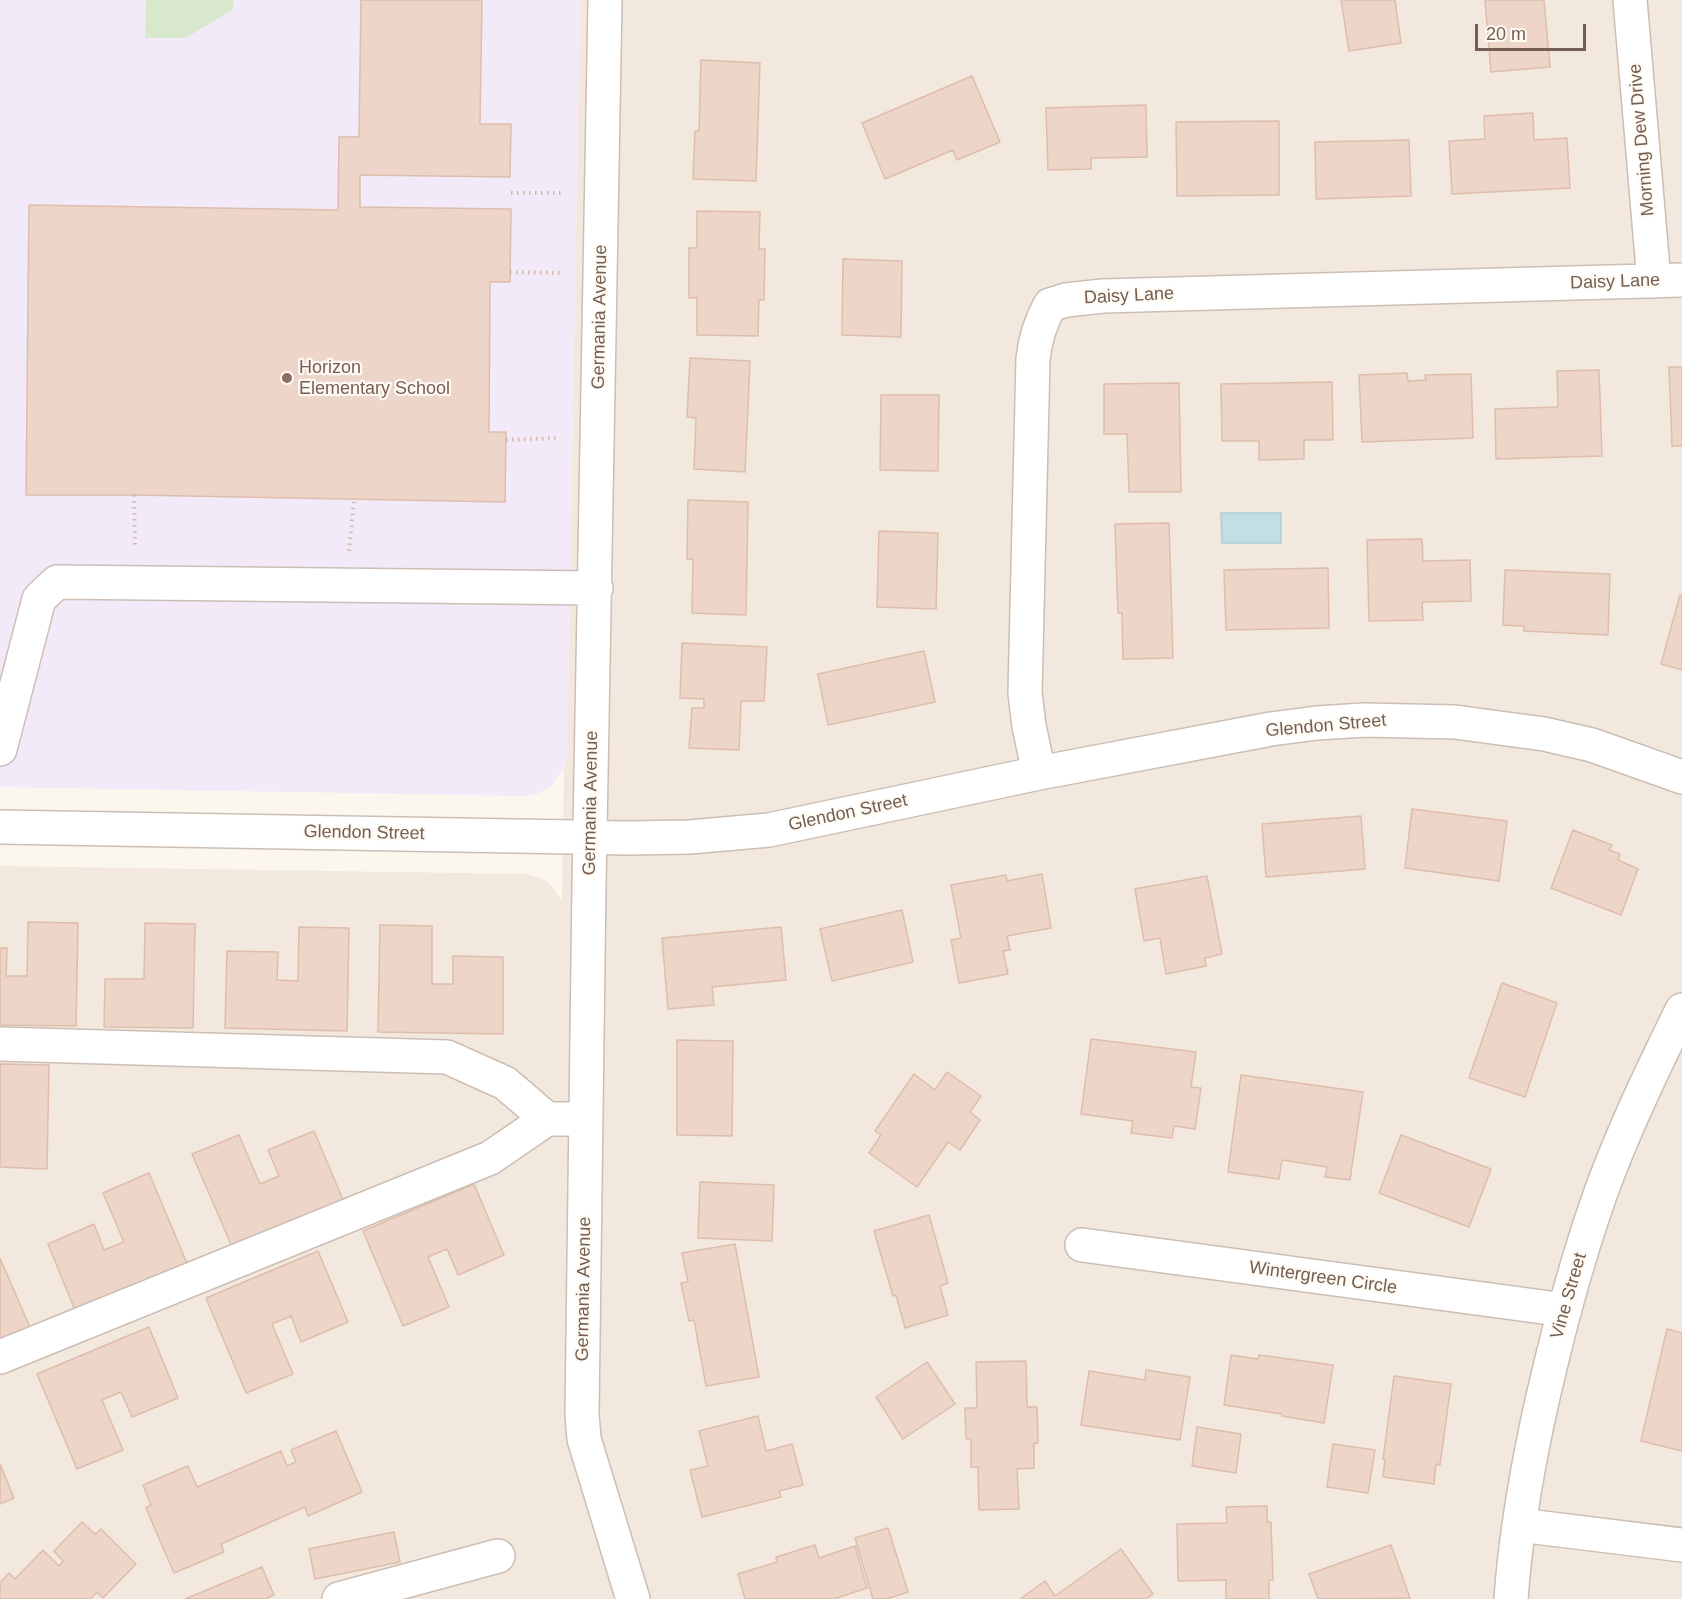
<!DOCTYPE html>
<html>
<head>
<meta charset="utf-8">
<style>
  body { margin:0 }
  #map { position:relative; width:1682px; height:1599px; overflow:hidden; background:#fbf6ee; font-family:Arial,sans-serif }
  canvas { display:block }
  .scale { position:absolute; left:1475px; top:24px; width:111px; height:27px; box-sizing:border-box; border:3px solid #745e52; border-top:0; padding-left:8px; font-size:18px; line-height:21px; white-space:nowrap; color:#745e52; -webkit-text-stroke:4px #fefaf4; paint-order:stroke }
</style>
</head>
<body>
<div id="map">
<canvas width="1682" height="1599"></canvas>
<div class="scale">20 m</div>
</div>
<script>
const ctx = document.querySelector('canvas').getContext('2d');
ctx.lineJoin = 'round';
function fill(path, color) { ctx.fillStyle = color; ctx.fill(path, 'evenodd'); }
function stroke(path, color, width, dash) { ctx.strokeStyle = color; ctx.lineWidth = width; ctx.lineCap = dash ? 'butt' : 'round'; ctx.setLineDash(dash || []); ctx.stroke(path); }
function label(font, color, halo, rows, align = 'center') {
  ctx.font = font + ' Arial,sans-serif'; ctx.lineWidth = 4.5; ctx.setLineDash([]); ctx.textBaseline = 'middle'; ctx.strokeStyle = halo; ctx.fillStyle = color; for (const [text, x, y, turn = 0] of rows) {
    ctx.save(); ctx.translate(x, y); ctx.rotate((+turn || 0) * Math.PI / 180); ctx.textAlign = isNaN(turn) ? turn : align; if (halo) ctx.strokeText(text, 0, 0); ctx.fillText(text, 0, 0); ctx.restore();
  }
}
fill(new Path2D(`
  M580,0H1682V1599H0V866L526,874L542,879L550,884L562,901L564,768L567,756Z`), '#f2e8dd');
fill(new Path2D(`
  M0,0H580L567,756L564,768L552,785L540,793L525,796L0,787Z`), '#f2eaf8');
fill(new Path2D(`
  M146,0H233V9L186,38H145Z`), '#d8e8cd');
const water = new Path2D(`
  M1221,513H1281V543H1222Z`);
fill(water, '#c4dfe3');
stroke(water, '#abced4', 1.5);
const building = new Path2D(`
  M361,0H482L480,124H511L510,177L360,175V207L511,209L510,282H490L489,432H506L505,502L134,495H26L29,205L338,210L339,137H359Z
  M1341,0H1395L1401,43L1349,51Z
  M1485,0H1544L1550,67L1491,72Z
  M701,60L760,63L756,181L693,179L695,131H699Z
  M972,76L1000,142L957,160L953,150L885,179L862,123Z
  M1146,105L1147,157L1091,158V169L1048,170L1046,108Z
  M1533,113L1534,140L1567,138L1570,188L1452,194L1449,141L1485,139L1484,116Z
  M1279,121V195L1177,196L1176,122Z
  M1409,140L1411,196L1316,199L1315,142Z
  M697,211L760,212L759,249H765L764,300H759L758,336L697,335V298H689V248H697Z
  M843,259L902,261L901,337L842,335Z
  M690,358L750,361L745,472L694,469L696,418L687,417Z
  M1669,367H1682V446H1672Z
  M1599,370L1602,456L1496,459L1495,409L1558,407L1557,371Z
  M1407,373L1408,381L1426,380L1425,375L1471,374L1473,438L1362,442L1359,375Z
  M1332,382L1333,440H1304V459L1259,460V441H1222L1221,384Z
  M1179,383L1181,492H1129L1127,434H1104V384Z
  M881,395H939L938,471L880,470Z
  M688,500L748,502L746,615L692,613L693,559H687Z
  M1169,523L1173,658L1123,659L1122,613H1118L1115,524Z
  M879,531L938,533L936,609L877,607Z
  M1422,539L1423,561L1470,560L1471,601L1422,602L1423,620L1369,621L1367,540Z
  M1328,568L1329,628L1226,630L1224,570Z
  M1505,570L1610,574L1608,635L1524,631V626L1503,625Z
  M1680,595L1682,596V670L1661,664Z
  M682,643L767,647L764,701H741L739,750L689,748L692,708H704V699L680,698Z
  M924,651L935,702L828,725L818,674Z
  M1412,809L1507,821L1499,881L1405,868Z
  M1361,816L1365,869L1266,877L1262,824Z
  M1573,830L1612,845L1609,850L1620,854L1618,860L1638,869L1621,915L1551,888Z
  M1042,874L1051,928L1007,936L1010,950L1003,951L1008,974L959,983L951,940L961,938L951,885L1006,875L1007,881Z
  M1207,876L1222,954L1205,958L1206,966L1166,974L1160,938L1144,941L1135,889Z
  M902,910L913,962L832,981L820,929Z
  M28,922L78,923L76,1026L0,1025V948H7L6,976H27Z
  M145,923L195,924L193,1028L104,1027L105,979H144Z
  M380,925L432,926V984H453V956L503,957V1034L378,1032Z
  M299,927L349,928L347,1031L225,1028L227,951L278,952L277,980L298,981Z
  M781,927L786,980L712,987L714,1005L668,1009L662,938Z
  M1502,983L1557,1003L1525,1097L1469,1078Z
  M1091,1039L1196,1052L1191,1087L1201,1088L1195,1129L1174,1126L1172,1138L1131,1133L1133,1121L1081,1114Z
  M677,1040L733,1041L732,1136L677,1135Z
  M0,1064L49,1065L47,1169L0,1167Z
  M947,1072L981,1096L970,1112L980,1120L960,1150L948,1142L917,1187L869,1153L881,1135L875,1131L914,1074L935,1090Z
  M1241,1075L1363,1092L1350,1180L1325,1177L1327,1167L1282,1160L1279,1179L1228,1172Z
  M314,1131L344,1202L233,1249L192,1154L239,1135L260,1184L279,1176L268,1150Z
  M1401,1135L1491,1169L1469,1227L1379,1193Z
  M149,1173L189,1268L77,1315L48,1244L94,1224L104,1250L124,1242L103,1193Z
  M700,1182L774,1185L772,1241L698,1238Z
  M474,1184L504,1255L458,1275L447,1249L428,1257L449,1307L403,1326L363,1231Z
  M929,1215L948,1283L940,1286L948,1315L905,1328L896,1295L893,1296L874,1231Z
  M735,1244L759,1377L706,1386L694,1320L689,1321L681,1283L688,1282L682,1253Z
  M318,1251L348,1322L301,1342L291,1316L272,1324L293,1374L246,1393L206,1298Z
  M0,1258L32,1332L0,1345Z
  M149,1327L178,1398L132,1417L121,1392L102,1400L123,1450L77,1469L37,1374Z
  M1667,1329L1682,1333V1451L1641,1441Z
  M1231,1355L1258,1359L1259,1355L1333,1365L1324,1423L1282,1416V1414L1224,1405Z
  M1026,1361L1027,1407H1037L1038,1443H1034V1468L1017,1469L1019,1509L979,1510L978,1467H971V1439H966L965,1408H977L976,1362Z
  M927,1362L955,1404L903,1439L876,1397Z
  M1146,1370L1190,1377L1180,1440L1081,1425L1089,1371L1145,1380Z
  M1394,1376L1451,1384L1440,1465L1436,1464L1434,1484L1383,1477L1385,1460L1383,1459Z
  M758,1416L766,1451L792,1444L803,1485L779,1491L781,1497L702,1517L690,1470L708,1466L699,1431Z
  M1197,1427L1241,1434L1236,1473L1192,1466Z
  M336,1431L362,1492L308,1516L305,1507L221,1544L224,1552L174,1573L146,1508L151,1505L143,1485L188,1466L197,1487L281,1451L287,1466L296,1462L291,1450Z
  M1333,1444L1375,1450L1368,1493L1327,1487Z
  M0,1464L14,1498L0,1504Z
  M1267,1506V1522H1271L1273,1580H1269V1599H1226V1580L1178,1581L1177,1524L1227,1523L1226,1507Z
  M82,1522L95,1534L101,1529L136,1564L103,1598L97,1592L90,1599H0V1583L9,1573L15,1579L43,1550L59,1566L63,1561L54,1551Z
  M888,1528L908,1592L887,1599H873L855,1538Z
  M394,1532L400,1562L315,1579L309,1549Z
  M815,1545L819,1558L855,1546L867,1588L834,1599H745L738,1574L777,1562L776,1557Z
  M1391,1545L1410,1598L1318,1599L1309,1574Z
  M1121,1549L1153,1594L1146,1599H1020L1045,1581L1055,1596Z
  M262,1567L274,1595L265,1599H185Z`);
fill(building, '#edd6c9');
stroke(building, '#debdab', 1.5);
const minor = new Path2D(`
  M605,0L589,885L582,1414L584,1439L633,1599
  M1630,0L1654,281
  M0,749L39,599L57,582L596,588
  M1039,773L1029,726L1025,693L1033,359C1035,339 1040,323 1050,305L1066,300L1103,296L1682,280
  M0,827L630,838L690,837L769,830L1039,773L1271,729L1317,723L1364,720L1455,722L1544,734L1592,745L1682,777
  M0,1044L447,1057L505,1083L547,1119
  M1082,1245L1565,1310
  M0,1357L490,1158L547,1119H586
  M1519,1525L1682,1545
  M339,1599L498,1556
  M1511,1599C1515,1540 1525,1482 1537,1424C1554,1346 1574,1268 1601,1192C1624,1129 1653,1069 1682,1010`);
stroke(minor, '#cdbeb4', 36);
stroke(new Path2D(`
  M511,193H563
  M510,272L561,273
  M506,440L559,438
  M134,495L135,549
  M349,551L354,499`), '#d3baab', 4, [1.5, 4.5]);
stroke(minor, '#fff', 33);
for (const [x, y, r, color] of [
  [287,378,6,"#8d6e63"]
]) { const dot = new Path2D(); dot.arc(x, y, r, 0, 2 * Math.PI); ctx.fillStyle = color; ctx.fill(dot); stroke(dot, '#fefaf4', 2); }
label('18px', '#745e52', '#fefaf4', [
  ["Morning Dew Drive",1642,140,-95],
  ["Daisy Lane",1615,282,-2],
  ["Daisy Lane",1129,296,-3],
  ["Germania Avenue",600,317,-89],
  ["Glendon Street",1326,726,-5],
  ["Germania Avenue",591,803,-89],
  ["Glendon Street",848,813,-12],
  ["Glendon Street",364,833,1],
  ["Wintergreen Circle",1323,1278,8],
  ["Germania Avenue",584,1289,-89],
  ["Vine Street",1569,1296,-74]
]);
label('18px', '#785e54', '#fefaf4', [
  ["Horizon",299,368],
  ["Elementary School",299,389]
], 'left');
</script>
</body>
</html>
